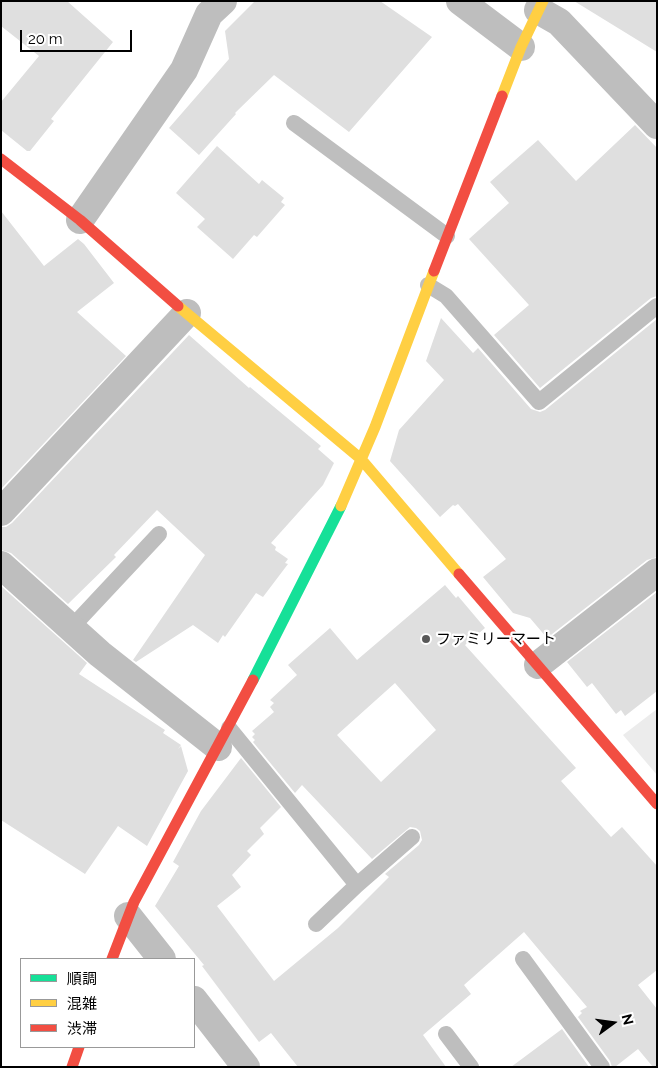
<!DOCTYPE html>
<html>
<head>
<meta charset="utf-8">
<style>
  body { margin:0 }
  #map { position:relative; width:658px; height:1068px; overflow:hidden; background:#fff; font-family:Raleway,"Noto Sans JP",sans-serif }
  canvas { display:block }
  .frame { position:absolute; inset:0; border:2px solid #000; pointer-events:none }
  .legend { position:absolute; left:20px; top:958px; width:175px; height:90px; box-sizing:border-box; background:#fff; border:1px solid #999; margin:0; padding:6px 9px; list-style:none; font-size:15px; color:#000 }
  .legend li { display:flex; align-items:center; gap:10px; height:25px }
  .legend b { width:25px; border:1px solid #999 }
  .north { position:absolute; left:588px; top:998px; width:50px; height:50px; -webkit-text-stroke:4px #fff; paint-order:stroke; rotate:76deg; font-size:14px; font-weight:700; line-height:20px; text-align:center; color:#000 }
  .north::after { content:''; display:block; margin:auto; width:18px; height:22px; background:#000; clip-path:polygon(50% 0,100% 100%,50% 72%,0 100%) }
  .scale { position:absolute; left:20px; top:30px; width:112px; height:22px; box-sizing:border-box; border:2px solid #000; border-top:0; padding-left:6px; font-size:15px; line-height:18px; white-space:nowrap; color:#000; -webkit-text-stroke:4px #fff; paint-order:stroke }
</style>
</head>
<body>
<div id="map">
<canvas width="658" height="1068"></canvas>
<div class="frame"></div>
<ul class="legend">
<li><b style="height:6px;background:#16e098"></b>順調</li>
<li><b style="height:6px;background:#ffcf43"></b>混雑</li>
<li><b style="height:6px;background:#f24e42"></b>渋滞</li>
</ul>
<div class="north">N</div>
<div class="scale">20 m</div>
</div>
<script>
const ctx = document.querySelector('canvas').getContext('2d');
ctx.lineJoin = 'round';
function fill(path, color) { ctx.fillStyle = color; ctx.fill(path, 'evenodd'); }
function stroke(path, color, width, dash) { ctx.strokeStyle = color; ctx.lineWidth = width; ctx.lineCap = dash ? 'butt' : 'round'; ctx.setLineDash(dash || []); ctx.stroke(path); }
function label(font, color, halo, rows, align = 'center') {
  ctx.font = font + ' Raleway,"Noto Sans JP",sans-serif'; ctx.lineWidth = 4.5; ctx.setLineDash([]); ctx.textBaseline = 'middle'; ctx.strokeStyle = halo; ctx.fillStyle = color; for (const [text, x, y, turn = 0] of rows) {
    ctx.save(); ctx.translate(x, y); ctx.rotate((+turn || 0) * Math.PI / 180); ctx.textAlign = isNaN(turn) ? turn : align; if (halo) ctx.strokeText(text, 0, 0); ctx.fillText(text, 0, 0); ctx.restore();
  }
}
fill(new Path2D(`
  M657,709V775L623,735Z`), '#ececec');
fill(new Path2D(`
  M1,1H67L113,42L51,119L54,121L30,151H27L1,130V102L39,56L1,26Z
  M255,1H380L432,37L349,132L274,75L235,113L236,114L199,155L169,128L229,59L225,31Z
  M574,1H657V52Z
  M635,125L657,148V296L651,298L540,388L494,335L529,305L469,239L509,203L490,182L538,140L576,181Z
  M217,146L259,184L262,180L284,198L281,202L285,205L257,237L254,235L233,259L197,227L205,219L176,193Z
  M1,211L44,266L78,239L84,244L114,283L77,312L126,356L1,489Z
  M441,318L473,353L478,348L531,409L540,412L545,410L657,319V557L647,560L547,638L530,618L513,613L483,577L506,559L458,504L455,506L453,505L440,517L390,461L399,430L444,380L426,361Z
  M189,335L249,388L250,387L321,446L318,449L334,463L323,485L271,543L276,547L275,550L288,559L285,563L288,564L263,597L256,593L225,637L223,635L218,643L193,625L136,662L133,660L205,555L157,510L114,555L116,557L68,604L11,553L1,550V527H6L12,523Z
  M445,585L456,598L458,596L485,628L465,645L576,768L561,781L611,837L622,827L657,866V970L638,985L657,1009V1067H653L638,1049L615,1067H612L610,1061L578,1017L582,1013L580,1011L587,1007L524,932L464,985L471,994L423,1035L446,1067H298L271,1033L259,1042L202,966L204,965L155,906L179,866L173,862L201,811L241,758L281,807L260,828L264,834L247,851L251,855L232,875L241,887L217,906L274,981L338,928L389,877L385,874L419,845L422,840L420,831L416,828L410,827L372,859L302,785L295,793L253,742L255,740L252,737L255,734L252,731L274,712L270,707L274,703L270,700L297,675L288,665L330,628L357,660ZM395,683L436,730L381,782L337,735Z
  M1,586L87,663L79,674L165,730L163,733L181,745L178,749L181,746L188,771L147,846L118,826L85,874L1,820Z
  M657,592V691L625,716L621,710L616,714L592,683L587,687L567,662Z
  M562,1029L589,1067H511Z`), '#dfdfdf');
stroke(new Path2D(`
  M294,123L447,236
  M428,285L446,296L539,402L657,306
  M71,628L159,534
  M229,728L357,885L412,837
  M316,924L357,885
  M523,959L602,1067
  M446,1034L471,1067`), '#bebebe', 16);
stroke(new Path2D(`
  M460,1L521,47
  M538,10L559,22L657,125
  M80,220L184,70L209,14L223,1
  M1,512L187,313
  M1,565L100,654L218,747
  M538,665L657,572
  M128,916L162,959
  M194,1000L246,1067`), '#bebebe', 28);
stroke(new Path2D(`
  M253,680L341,506`), '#16e098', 11);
stroke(new Path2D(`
  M502,96L521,47L543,1
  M178,306L361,459L459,574
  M341,506L375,427L434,271`), '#ffcf43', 11);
stroke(new Path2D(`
  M1,159L80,220L178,306
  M434,271L502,96
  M459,574L657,804
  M112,959L134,902L253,680
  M72,1067L79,1047`), '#f24e42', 11);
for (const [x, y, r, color] of [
  [426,639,5,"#595959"]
]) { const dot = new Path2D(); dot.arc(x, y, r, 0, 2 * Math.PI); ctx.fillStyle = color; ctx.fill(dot); stroke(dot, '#fff', 2); }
label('15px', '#000', '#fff', [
  ["ファミリーマート",436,639]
], 'left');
</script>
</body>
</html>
